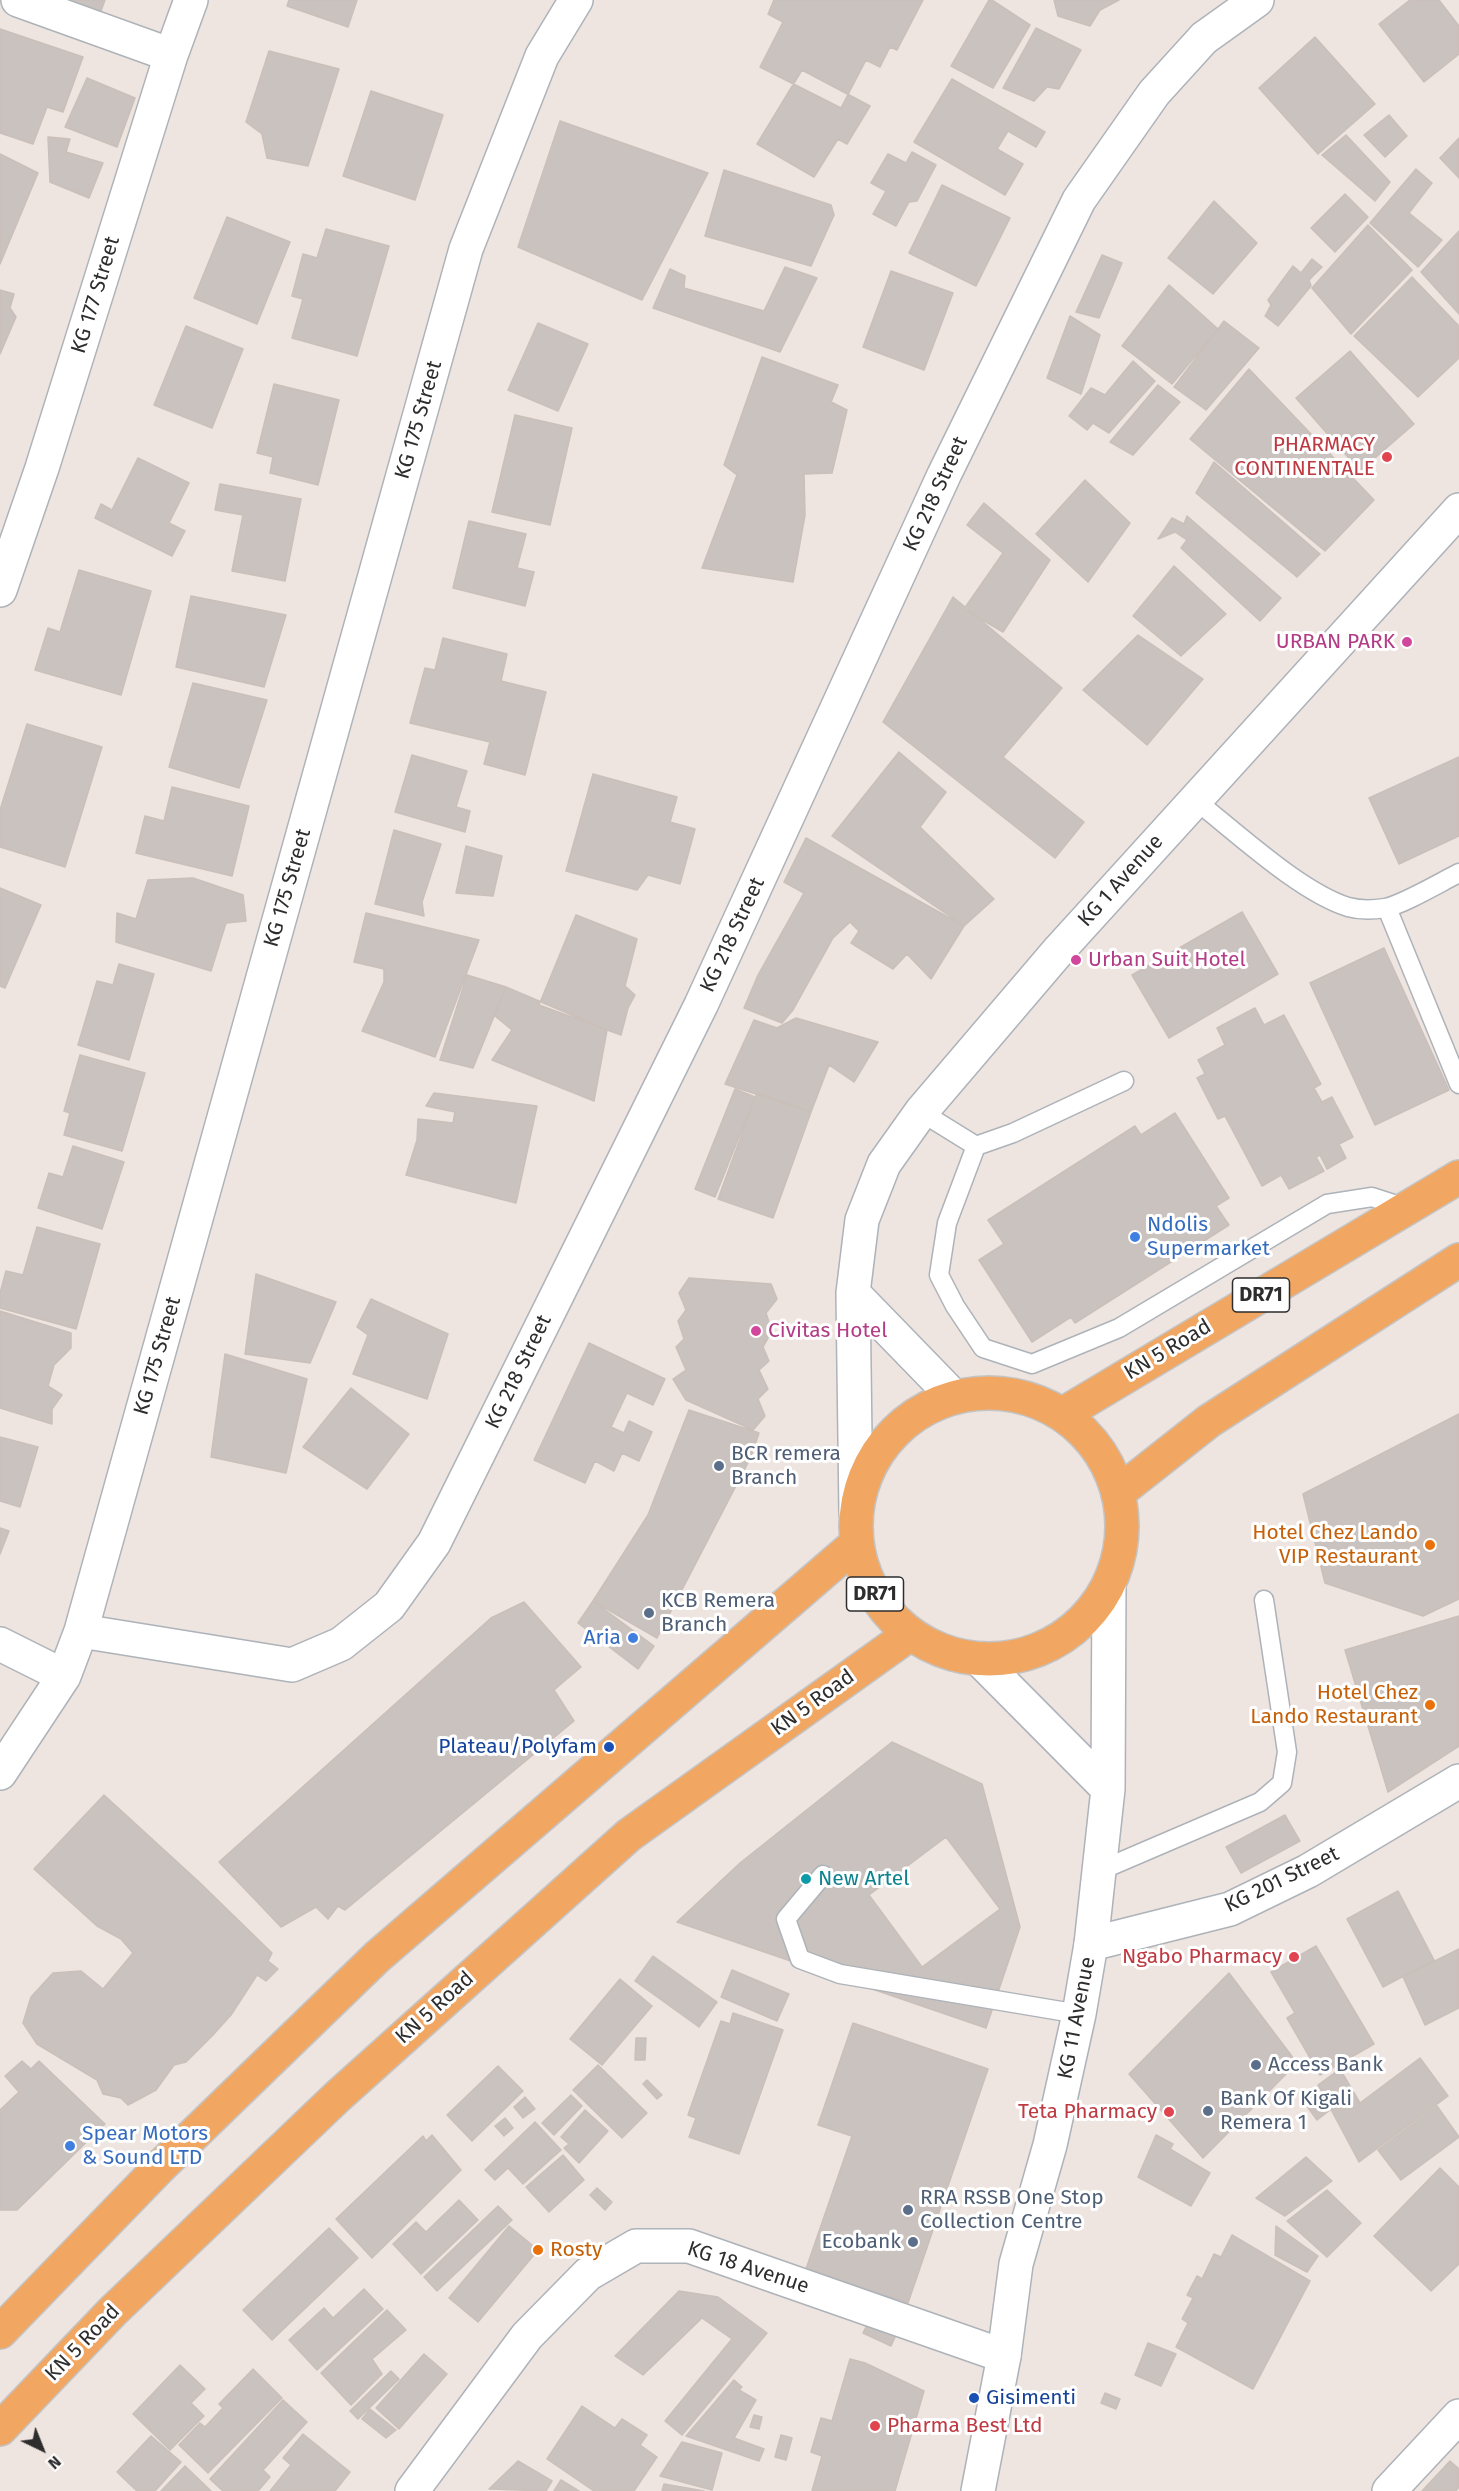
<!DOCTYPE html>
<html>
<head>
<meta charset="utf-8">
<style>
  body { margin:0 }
  #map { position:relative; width:1459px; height:2491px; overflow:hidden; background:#eee4e0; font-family:"Fira Sans",sans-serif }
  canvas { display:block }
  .north { position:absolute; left:12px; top:2419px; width:60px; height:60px; -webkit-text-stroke:4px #fff; paint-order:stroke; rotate:137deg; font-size:16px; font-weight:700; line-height:24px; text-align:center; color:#2d2d2d }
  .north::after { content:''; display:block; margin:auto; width:21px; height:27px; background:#2d2d2d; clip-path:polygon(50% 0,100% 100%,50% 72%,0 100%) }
</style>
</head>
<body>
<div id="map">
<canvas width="1459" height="2491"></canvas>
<div class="north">N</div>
</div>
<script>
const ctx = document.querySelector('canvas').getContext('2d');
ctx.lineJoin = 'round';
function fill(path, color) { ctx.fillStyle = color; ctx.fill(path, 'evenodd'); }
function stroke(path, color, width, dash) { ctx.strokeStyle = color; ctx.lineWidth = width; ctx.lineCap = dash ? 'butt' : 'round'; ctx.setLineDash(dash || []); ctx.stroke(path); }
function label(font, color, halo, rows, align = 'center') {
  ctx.font = font + ' "Fira Sans",sans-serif'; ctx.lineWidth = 6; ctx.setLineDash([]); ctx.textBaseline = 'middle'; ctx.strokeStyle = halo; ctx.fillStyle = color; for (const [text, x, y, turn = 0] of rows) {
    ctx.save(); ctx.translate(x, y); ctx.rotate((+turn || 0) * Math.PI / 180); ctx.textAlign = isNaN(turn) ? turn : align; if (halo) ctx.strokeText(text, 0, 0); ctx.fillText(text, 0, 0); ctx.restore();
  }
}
const building = new Path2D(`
  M37,0H105L97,22Z
  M289,0H357L348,27L287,6Z
  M774,0H923L897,50L890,47L880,67L866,60L841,108L760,67L783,22L768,14Z
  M989,0H992L1030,25L993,88L951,66Z
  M1054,0H1119L1100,10L1090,26L1058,16Z
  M1410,0H1439L1459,26V54L1424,82L1379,24Z
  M1036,28L1081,50L1059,89L1047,87L1034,101L1003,88Z
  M0,29L83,57L63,112L47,107L33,144L0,133Z
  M1315,37L1375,104L1318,154L1259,88Z
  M269,51L339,69L308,166L267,158L262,134L246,122Z
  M802,70L870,106L847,144L838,139L814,177L757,144Z
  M87,78L135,98L117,147L65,127Z
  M952,79L1045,132L1036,147L1008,131L997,149L1023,164L1005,195L914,142Z
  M371,91L443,115L415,200L343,176Z
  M1389,115L1407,136L1385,157L1364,135Z
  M560,121L708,173L642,300L518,247Z
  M1346,135L1390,182L1375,201L1322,155Z
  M48,137L70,139L66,152L103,163L89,198L50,182Z
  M1459,138V178L1440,158Z
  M912,152L936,165L917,201L909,202L896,226L873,214L886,191L871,183L888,154L906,163Z
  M0,154L38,173L0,264Z
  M1416,169L1432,183L1409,213L1442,240L1418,267L1370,223Z
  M724,170L831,205L834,215L811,266L705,236Z
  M942,185L1010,218L976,286L909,253Z
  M1345,194L1368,217L1335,252L1311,228Z
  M1214,201L1257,243L1213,294L1168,258Z
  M227,217L290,242L257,324L194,298Z
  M1368,225L1412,270L1351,334L1312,288Z
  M326,229L389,246L357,356L292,338L303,299L292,296L303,254L317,258Z
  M1459,231V314L1421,272Z
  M1102,255L1122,263L1099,318L1076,312Z
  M1312,259L1322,267L1309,280L1311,286L1278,326L1265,316L1271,305L1268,300L1293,266L1301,273Z
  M785,267L817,278L780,352L653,308L670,269L685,276L684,288L764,311Z
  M891,271L953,293L924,370L863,347Z
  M1412,277L1459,326V358L1418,397L1354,336Z
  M1169,285L1218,329L1172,384L1122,346Z
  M0,290L14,294L10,308L16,317L0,354Z
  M1070,316L1100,335L1081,394L1047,378Z
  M1224,321L1259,348L1206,410L1174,387Z
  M538,323L588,344L558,411L508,390Z
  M186,326L243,349L212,428L154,405Z
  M1350,351L1414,424L1360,471L1296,398Z
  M762,357L838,385L831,402L847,410L832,473L804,474L805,515L793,582L702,568L737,475L724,465Z
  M1133,361L1155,381L1109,433L1093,423L1087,430L1069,416L1091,388L1105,395Z
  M1249,369L1374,500L1325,551L1190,439Z
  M274,384L339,400L318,485L270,473L273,457L257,453Z
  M1158,385L1180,402L1133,455L1110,442Z
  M515,415L572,428L550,525L492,512Z
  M138,458L189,483L169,523L185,531L172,556L95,518L101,504L112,510Z
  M1214,462L1320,554L1297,577L1196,493Z
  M1085,480L1130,523L1088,582L1036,534Z
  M220,484L301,499L285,581L232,571L243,515L215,510Z
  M984,503L1050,560L1003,632L964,609L1003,553L967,525Z
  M1187,516L1281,598L1260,621L1181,548L1187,540L1175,532L1158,539L1172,518L1184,524Z
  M469,521L526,534L517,568L534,572L525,606L453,588Z
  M1174,566L1226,614L1181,656L1133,616Z
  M79,570L151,591L121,695L35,670L48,628L60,632Z
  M191,596L286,615L264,687L176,667Z
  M953,597L1062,688L1003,757L1084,822L1055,858L883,722Z
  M1138,635L1203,679L1147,745L1083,690Z
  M443,638L507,654L501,681L546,692L525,775L484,764L490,742L410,723L425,668L435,670Z
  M193,683L267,700L239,788L169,767Z
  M27,724L102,747L65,867L0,847V810Z
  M899,752L946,792L920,827L994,899L964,926L832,836Z
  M412,755L467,771L456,807L470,811L465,832L395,812Z
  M1459,757V836L1399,864L1369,798Z
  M593,774L677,797L670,822L695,829L680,884L648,875L637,890L566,871Z
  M172,787L249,806L232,876L136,853L145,816L164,821Z
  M394,830L441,844L422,902L424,916L375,904Z
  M806,838L964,926L931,979L907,954L893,969L851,943L859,931L850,922L833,938L793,1010L782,1023L744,1008L758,975L804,893L784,882Z
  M466,846L502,856L493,896L456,893Z
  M193,878L243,895L246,921L226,923L211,971L116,942L117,913L136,919L148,880Z
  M0,888L41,905L5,988L0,986Z
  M1242,912L1278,974L1169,1038L1132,975Z
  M366,913L479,940L435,1057L362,1031L384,982V969L354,962Z
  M576,915L637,939L625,986L635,995L628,1008L621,1035L539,1005Z
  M1384,948L1449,1090L1375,1125L1310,983Z
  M119,964L154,974L129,1060L78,1045L97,981L113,985Z
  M467,975L506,987L473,1068L440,1060Z
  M506,987L607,1030L594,1101L492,1060L512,1030L495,1016Z
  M1255,1008L1264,1025L1284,1015L1321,1084L1314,1088L1322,1102L1332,1097L1353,1137L1339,1144L1346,1158L1327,1169L1320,1155L1316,1157L1324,1171L1289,1189L1281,1175L1262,1186L1225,1116L1218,1119L1197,1078L1205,1074L1198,1060L1225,1045L1217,1028Z
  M796,1018L878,1042L854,1082L829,1065L811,1112L725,1084L754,1020L777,1028Z
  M80,1055L145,1073L122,1151L64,1135L70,1113L64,1111Z
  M735,1089L755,1097L715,1197L695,1189Z
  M434,1093L537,1106L516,1203L406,1175L417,1140L418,1119L453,1123L455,1112L426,1106Z
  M757,1093L811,1112L773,1218L718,1199Z
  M1175,1113L1229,1198L1216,1206L1229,1225L1075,1323L1071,1317L1032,1342L979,1260L1004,1244L988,1220L1135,1126L1141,1135Z
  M73,1146L124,1162L102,1229L38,1208L49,1173L63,1177Z
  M37,1227L100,1244L76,1329L0,1308V1293L6,1271L23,1275Z
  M256,1274L336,1302L310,1363L245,1354Z
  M689,1278L771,1284L777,1299L766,1313L772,1331L763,1347L769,1361L759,1370L768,1389L758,1399L765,1416L753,1430L686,1400L673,1379L686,1370L676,1347L684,1339L678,1321L686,1310L679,1293Z
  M371,1299L448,1334L427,1399L353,1374L368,1335L357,1327Z
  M0,1311L71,1333V1348L54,1365L48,1386L62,1395L52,1409V1424L0,1408Z
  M589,1343L665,1379L653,1405L627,1393L611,1427L624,1433L629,1421L652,1432L639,1461L622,1453L614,1471L595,1461L585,1483L534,1460Z
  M225,1354L307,1379L286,1473L211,1457Z
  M351,1388L409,1434L367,1489L303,1447Z
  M689,1410L759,1433L751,1457L657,1638L593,1601L648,1515Z
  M1459,1414V1599L1423,1616L1325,1583L1303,1494Z
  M0,1437L38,1447L20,1507L0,1501Z
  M0,1528L9,1531L0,1554Z
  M593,1601L654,1646L638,1669L578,1623Z
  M524,1602L581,1667L554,1690L574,1721L345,1910L338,1906L328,1919L316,1907L281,1927L219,1862L491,1618Z
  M1459,1616V1746L1388,1792L1345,1650Z
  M892,1742L982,1784L1020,1927L986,2028L677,1922L740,1863ZM946,1837L1000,1909L922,1967L869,1895Z
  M104,1795L198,1881L272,1953L268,1961L278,1969L266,1981L257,1975L231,2015L213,2035L186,2062L174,2065L156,2090L128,2105L121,2098L103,2094L97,2080L37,2044L23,2023L31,1997L53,1973L81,1971L103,1989L133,1953L121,1939L97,1926L34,1869Z
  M1285,1815L1300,1841L1241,1873L1226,1847Z
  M1398,1891L1434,1960L1383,1987L1347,1919Z
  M1316,1946L1374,2044L1320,2075L1287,2018L1295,2013L1271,1972Z
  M1459,1949V2008L1425,2025L1403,1977Z
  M653,1956L717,2002L699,2027L635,1981Z
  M732,1970L789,1994L777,2021L721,1997Z
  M1229,1973L1297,2063L1203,2158L1129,2074Z
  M620,1979L652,2006L602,2065L570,2039Z
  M733,2013L783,2030L739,2154L689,2137L696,2118L688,2115L721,2021L730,2024Z
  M853,2023L988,2069L908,2303L806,2269L852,2136L818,2125Z
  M636,2038H646L645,2060H635Z
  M1420,2058L1448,2096L1359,2162L1318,2085L1340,2069L1360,2103Z
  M22,2061L31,2069L39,2061L105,2124L17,2210H0V2110L19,2092L5,2076Z
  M598,2065L647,2113L622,2138L573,2090Z
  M498,2066L523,2091L472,2141L447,2115Z
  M647,2080L662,2095L657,2099L643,2084Z
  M1316,2089L1330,2110L1317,2120L1301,2098Z
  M571,2095L582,2106L554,2135L542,2123Z
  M525,2097L535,2109L523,2118L514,2107Z
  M1437,2106L1459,2137L1401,2180L1378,2150Z
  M585,2110L608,2131L579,2163L564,2148L569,2144L561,2137Z
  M505,2118L513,2128L504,2136L495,2126Z
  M535,2122L561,2150L523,2184L508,2168L495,2180L485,2170Z
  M432,2135L461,2170L372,2258L336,2219L423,2136L426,2141Z
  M1156,2135L1173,2144L1170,2149L1210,2173L1191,2206L1138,2177Z
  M563,2155L584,2180L549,2212L526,2187Z
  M1306,2157L1332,2181L1285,2216L1256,2198Z
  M1440,2168L1459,2187V2264L1431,2291L1374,2236Z
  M597,2188L612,2202L605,2210L590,2195Z
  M1327,2190L1361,2223L1327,2257L1287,2221Z
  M459,2200L478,2220L421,2274L393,2244L416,2222L426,2232Z
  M498,2206L512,2220L437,2291L424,2277Z
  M509,2226L538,2250L478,2322L449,2298Z
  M1276,2226L1318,2256L1307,2272L1275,2255Z
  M329,2228L358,2258L272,2340L243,2310Z
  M1232,2235L1310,2281L1253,2389L1176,2347L1188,2323L1182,2319L1193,2298L1187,2295L1197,2276L1202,2279L1214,2254L1221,2257Z
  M364,2289L383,2309L317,2370L289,2340L324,2308L333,2318Z
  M679,2291L718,2297L767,2333L682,2435L665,2421L732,2339L702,2318L643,2375L615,2356Z
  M387,2310L406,2330L372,2359L382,2374L351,2405L321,2373Z
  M868,2323L896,2335L891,2346L863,2333Z
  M1148,2343L1176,2354L1161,2386L1135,2375Z
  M424,2354L447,2374L399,2429L376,2408Z
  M850,2359L865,2363L924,2391L895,2491H812L822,2456L811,2452L821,2418L832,2421Z
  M180,2365L205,2389L191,2403L204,2416L170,2450L133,2414Z
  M253,2369L282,2398L208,2473L179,2445L200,2423L205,2427L223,2408L219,2404Z
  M391,2371L399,2379L358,2419L350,2411Z
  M734,2380L742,2387L739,2390L756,2400L734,2438L764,2449L759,2461L686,2436Z
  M1105,2393L1120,2399L1116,2409L1101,2403Z
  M283,2400L307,2422L263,2470L270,2477L258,2491H223L210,2479Z
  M582,2406L615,2428L622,2419L647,2435L640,2445L657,2457L634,2491H594L547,2459Z
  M370,2409L396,2430L386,2438L362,2419Z
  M754,2415L762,2417L759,2429L750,2427Z
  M303,2434L350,2472L335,2491H270L291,2465L283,2458Z
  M781,2435L792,2438L786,2460L775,2457Z
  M151,2436L181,2462L155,2491H137L117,2472Z
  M682,2442L722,2453L712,2490L660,2476Z
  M518,2461L552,2481L546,2491L489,2489Z
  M1450,2461L1459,2469V2487L1456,2491H1422Z
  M185,2466L211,2491H161Z
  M561,2480L579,2491H554Z
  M664,2484L704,2491H662Z`);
fill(building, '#cac2be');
stroke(building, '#cabfb9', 1.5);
const service = new Path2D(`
  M1195,800C1236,832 1300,892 1348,907C1359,910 1373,910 1385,908C1402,905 1441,882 1459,873
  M1387,908L1459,1084
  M921,1112L976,1146L1013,1133L1124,1081
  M976,1146L947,1223L939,1275L955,1306L983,1348L1032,1364L1119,1328L1327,1204L1372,1197L1406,1208
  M1099,1871L1260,1802L1282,1783L1287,1752L1264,1600
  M823,1875L786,1919L800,1959L840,1974L1079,2014`);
const minor = new Path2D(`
  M18,0L171,55
  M0,590L42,468L171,55L191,0
  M81,1631L292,1665L341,1644L389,1606L434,1543L701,1005L944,475L1079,200L1154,93L1204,38L1257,0
  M0,1644L64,1676
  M0,1773L64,1676L81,1631L466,249L542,56L576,0
  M1091,1944L1230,1909L1308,1871L1459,1781
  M412,2491L527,2336L588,2274L636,2246H689L1004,2356
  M1389,2491L1459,2416`);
const tertiary = new Path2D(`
  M853,1293L954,1397
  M856,1513L853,1293L862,1220L884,1164L921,1112L1060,949L1459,510`);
const secondary = new Path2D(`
  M979,1659L1108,1789
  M978,2491L1004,2356L1016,2264L1050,2145L1079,2014L1091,1944L1108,1789L1109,1584`);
const primary = new Path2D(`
  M856 1526a133 133 0 1 1 266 0a133 133 0 1 1-266 0Z
  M1063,1414L1459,1177
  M1119,1492L1209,1421L1459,1260
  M0,2332L160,2167L377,1957L856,1544
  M0,2429L112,2312L337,2097L629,1835L910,1634`);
stroke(service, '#adb3b9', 21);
stroke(minor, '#adb3b9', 36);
stroke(tertiary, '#adb3b9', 36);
stroke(secondary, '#adb3b9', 36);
stroke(primary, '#c4c4c4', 36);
stroke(service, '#fff', 18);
stroke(minor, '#fff', 33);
stroke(tertiary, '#fff', 33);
stroke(secondary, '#fff', 33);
stroke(primary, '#f1a662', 33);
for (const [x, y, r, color] of [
  [1387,457,6,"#e0444e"],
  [1407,642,6,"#d1479c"],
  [1076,960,6,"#d1479c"],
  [1135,1237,6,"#3f7fe0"],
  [756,1331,6,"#d1479c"],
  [719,1466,6,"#5c6f8a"],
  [1430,1545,6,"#e8710a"],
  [649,1613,6,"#5c6f8a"],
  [633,1638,6,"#3f7fe0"],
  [1430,1705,6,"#e8710a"],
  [609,1747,6,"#1a4fb4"],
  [806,1879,6,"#0f9aa8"],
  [1294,1957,6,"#e0444e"],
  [1256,2065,6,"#5c6f8a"],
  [1208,2111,6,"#5c6f8a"],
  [1169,2112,6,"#e0444e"],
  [70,2146,6,"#3f7fe0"],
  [908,2210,6,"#5c6f8a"],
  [913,2242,6,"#5c6f8a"],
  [538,2250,6,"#e8710a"],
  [974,2398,6,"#1a4fb4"],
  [875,2426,6,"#e0444e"]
]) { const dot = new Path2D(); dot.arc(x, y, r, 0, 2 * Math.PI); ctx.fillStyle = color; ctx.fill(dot); stroke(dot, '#fff', 2); }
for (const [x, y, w] of [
  [1261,1295,57],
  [875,1594,57]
]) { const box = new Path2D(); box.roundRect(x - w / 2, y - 17, w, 34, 4.5); ctx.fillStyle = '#fff'; ctx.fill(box); stroke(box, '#2d2d2d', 1.5); }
label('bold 20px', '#2d2d2d', null, [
  ["DR71",1261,1295],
  ["DR71",875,1594]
]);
label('21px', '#2d2d2d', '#fff', [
  ["KG 177 Street",96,295,-73],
  ["KG 175 Street",419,420,-74],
  ["KG 218 Street",936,494,-65],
  ["KG 1 Avenue",1121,881,-48],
  ["KG 175 Street",288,888,-74],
  ["KG 218 Street",733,935,-65],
  ["KN 5 Road",1168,1350,-31],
  ["KG 175 Street",158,1356,-74],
  ["KG 218 Street",519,1372,-64],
  ["KN 5 Road",813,1703,-36],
  ["KG 201 Street",1282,1880,-26],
  ["KN 5 Road",435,2008,-42],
  ["KG 11 Avenue",1077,2018,-79],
  ["KG 18 Avenue",748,2268,18],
  ["KN 5 Road",83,2343,-46]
]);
label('21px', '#be3a42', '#fff', [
  ["PHARMACY",1375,445],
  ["CONTINENTALE",1375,469],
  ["Ngabo Pharmacy",1282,1957],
  ["Teta Pharmacy",1157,2112],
  ["Pharma Best Ltd",887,2426,"left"]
], 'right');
label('21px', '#b23c85', '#fff', [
  ["URBAN PARK",1395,642,"right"],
  ["Urban Suit Hotel",1088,960],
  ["Civitas Hotel",768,1331]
], 'left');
label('21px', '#366cbe', '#fff', [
  ["Ndolis",1147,1225],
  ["Supermarket",1147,1249],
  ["Aria",621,1638,"right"],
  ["Spear Motors",82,2134],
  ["& Sound LTD",82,2158]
], 'left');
label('21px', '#4e5e75', '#fff', [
  ["BCR remera",731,1454],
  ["Branch",731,1478],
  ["KCB Remera",661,1601],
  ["Branch",661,1625],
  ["Access Bank",1268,2065],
  ["Bank Of Kigali",1220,2099],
  ["Remera 1",1220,2123],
  ["RRA RSSB One Stop",920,2198],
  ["Collection Centre",920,2222],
  ["Ecobank",901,2242,"right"]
], 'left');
label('21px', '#c56008', '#fff', [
  ["Hotel Chez Lando",1418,1533],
  ["VIP Restaurant",1418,1557],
  ["Hotel Chez",1418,1693],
  ["Lando Restaurant",1418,1717],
  ["Rosty",550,2250,"left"]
], 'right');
label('21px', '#164399', '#fff', [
  ["Plateau/Polyfam",597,1747],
  ["Gisimenti",986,2398,"left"]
], 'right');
label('21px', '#0d838f', '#fff', [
  ["New Artel",818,1879]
], 'left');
</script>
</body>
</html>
